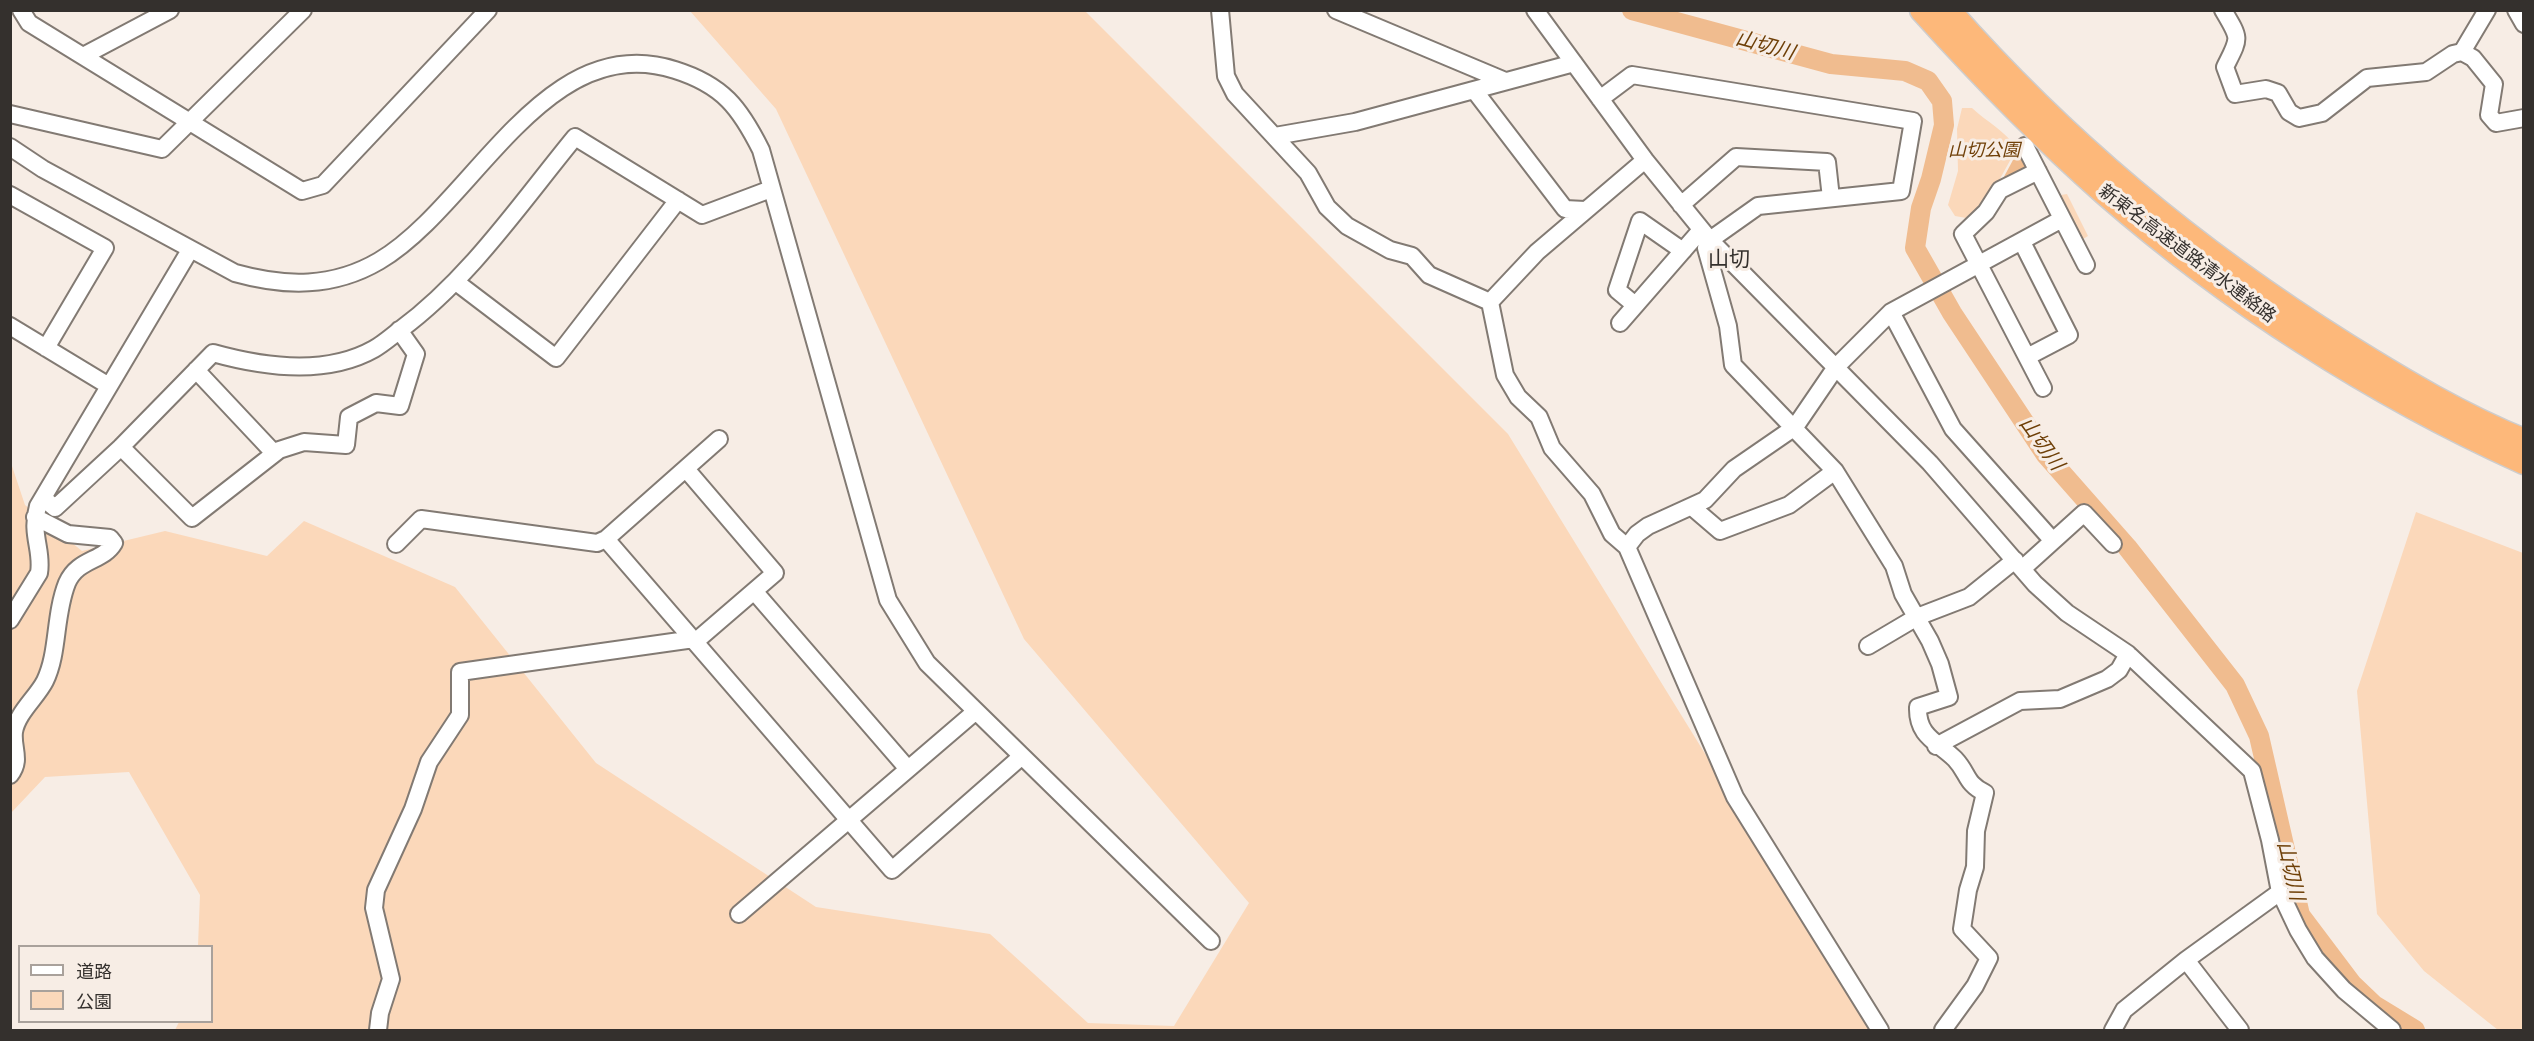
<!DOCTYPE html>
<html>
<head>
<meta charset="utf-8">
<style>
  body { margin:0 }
  #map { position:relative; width:2534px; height:1041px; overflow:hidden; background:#f7ede5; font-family:"Zilla Slab","Noto Sans JP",serif }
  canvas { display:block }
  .frame { position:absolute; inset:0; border:12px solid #34302d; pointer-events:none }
  .legend { position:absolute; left:18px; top:945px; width:195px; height:78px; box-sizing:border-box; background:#f7ede5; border:2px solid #a9a19b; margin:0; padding:8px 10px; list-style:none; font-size:18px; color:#34302d }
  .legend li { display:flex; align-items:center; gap:12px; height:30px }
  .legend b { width:30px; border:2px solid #a9a19b }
</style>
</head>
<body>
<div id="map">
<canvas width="2534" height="1041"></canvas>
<div class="frame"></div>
<ul class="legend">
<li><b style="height:8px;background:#fff"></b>道路</li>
<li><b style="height:16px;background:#fbd8ba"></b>公園</li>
</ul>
</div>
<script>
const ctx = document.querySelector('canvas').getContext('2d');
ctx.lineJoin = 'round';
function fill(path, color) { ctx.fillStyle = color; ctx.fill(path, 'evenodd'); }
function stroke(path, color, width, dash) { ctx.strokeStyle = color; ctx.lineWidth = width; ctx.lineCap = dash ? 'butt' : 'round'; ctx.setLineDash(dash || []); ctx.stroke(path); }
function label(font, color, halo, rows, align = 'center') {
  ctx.font = font + ' "Zilla Slab","Noto Sans JP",serif'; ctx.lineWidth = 6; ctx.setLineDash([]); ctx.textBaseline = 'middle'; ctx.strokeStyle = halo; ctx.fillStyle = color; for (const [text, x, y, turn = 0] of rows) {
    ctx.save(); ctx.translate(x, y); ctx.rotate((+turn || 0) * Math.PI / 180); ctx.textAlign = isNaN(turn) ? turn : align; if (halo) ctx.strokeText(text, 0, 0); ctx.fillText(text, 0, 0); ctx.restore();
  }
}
fill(new Path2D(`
  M690,11H1085L1508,434L1802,911L1883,1030H175L179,1022H212V946H198L200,895L129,772L45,777L11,813L10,460L25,505L82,551L165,531L267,556L304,521L455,587L596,763L816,907L990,934L1088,1023L1174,1026L1249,903L1024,639L776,109Z
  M1962,108H1972C1987,122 2004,130 2017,148L1986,204L1972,219L1955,216L1948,205L1958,171L1957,129Z
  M2067,194L2088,236L2078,242L2070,225L2061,195Z
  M2416,512L2523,553V1030H2498L2424,971L2377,914L2357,691Z`), '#fbd8ba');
fill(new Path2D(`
  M2020,147L2030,165L2028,172L1999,186Z`), '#f0bc8f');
stroke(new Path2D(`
  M1632,10L1831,64L1905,71L1928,81L1942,101L1944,125L1931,179L1921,208L1915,248L1952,313L2046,455L2127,547L2235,685L2259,736L2300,915L2352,984L2374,1005L2415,1030`), '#f0bc8f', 20);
const minor = new Path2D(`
  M21,10L29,23L302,191L323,185L488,10
  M1220,10L1226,76L1235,94L1308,173L1327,207L1347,226L1390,250L1412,256L1429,275L1490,302
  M1336,10L1505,81
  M1535,10L1645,160L1710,240L1930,463L2035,584L2067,613L2128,654L2252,771L2270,840L2280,892L2298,930L2315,958L2344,990L2392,1030
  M2223,10C2241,40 2240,37 2225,67L2235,94L2266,89L2278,93L2289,112L2299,118L2322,113L2367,78L2426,72L2453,54L2462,52L2473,58L2494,84L2489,115L2496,123L2524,118
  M2516,10L2524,24
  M2462,52L2487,10
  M83,56L170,10
  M1474,90L1565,209L1585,210
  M1600,99L1632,75L1913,121L1901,191L1758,206L1710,240L1706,248L1728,326L1733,365L1835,471L1894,566L1903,594L1930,641L1940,664L1949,697L1918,707C1917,737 1938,742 1955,759C1969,774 1965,783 1985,793L1976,831L1975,867L1968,890L1962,929L1989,958L1975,986L1943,1030
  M10,114L162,149L303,10
  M1275,136L1355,122L1574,63
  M2025,146L2086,265
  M10,147L43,169L235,273C285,287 333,288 379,261C473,206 545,28 675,70C723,85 740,108 761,150L888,600L927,663L1211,941
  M2038,171L2000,190L1986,212L1963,234L2043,388
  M10,195L105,248L46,348
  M1681,205L1736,157L1827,162L1831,198
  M2022,242L2069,335L2027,357
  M456,282L556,358L678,200
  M1490,302L1505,375L1518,397L1539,417L1552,448L1592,494L1612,534L1627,547L1735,797L1880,1030
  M1490,302L1537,252L1645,160
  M1635,305L1617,290L1640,221L1683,251
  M1891,312L1953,429L2053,541
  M1620,323L1701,230
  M10,326L109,386
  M196,370L274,453
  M121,447L192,518L279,450L304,442L346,445L349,417L376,403L400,406L416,354L399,330
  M686,469L775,573L696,641
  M43,498L55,508L121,447L213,353C263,367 326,376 374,349C383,344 392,336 400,330C470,278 520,204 575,137L702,215L771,189
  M1692,507L1720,531L1789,505L1835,471
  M606,539L892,870L1022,756
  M396,544L421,519L597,543L606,539L719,439
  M1627,547L1637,534L1648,526L1705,500L1734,469L1795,427L1836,367L1891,312L2062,219
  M2022,569L2084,513L2113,544
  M754,591L908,769
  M10,620L39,573C43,550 30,535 38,506L190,250
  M1868,646L1917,617L1969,597L2015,560
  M1936,746L2020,701L2060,699L2107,679L2119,670L2128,654
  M10,775C22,760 12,748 14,732C17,713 37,697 45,681C59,652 54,616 67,583C78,558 103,562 114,543L110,538L68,534L35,517
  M739,914L976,711
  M2186,960L2240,1030
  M378,1030L380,1013L391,979L374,908L376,890L413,809L429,762L460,715V672L694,639
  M2113,1030L2124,1010L2186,960L2280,892`);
const highway = new Path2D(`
  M1922,10C1980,74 2040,136 2105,193C2229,301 2373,394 2524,462
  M1948,10C2064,142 2198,253 2347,346C2403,381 2462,416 2524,441`);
stroke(minor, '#827a73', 20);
stroke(highway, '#cecdcd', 27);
stroke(minor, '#fff', 16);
stroke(highway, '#fdb87a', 24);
label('italic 18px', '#704009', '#f7ede5', [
  ["山切公園",1984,151]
]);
label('18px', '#34302d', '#f7ede5', [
  ["新東名高速道路清水連絡路",2187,254,37]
]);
label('italic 20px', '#6e3f07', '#f7ede5', [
  ["山切川",1765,46,15],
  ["山切川",2041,444,54],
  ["山切川",2290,871,77]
]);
label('21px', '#34302d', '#f7ede5', [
  ["山切",1729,260]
]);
</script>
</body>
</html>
